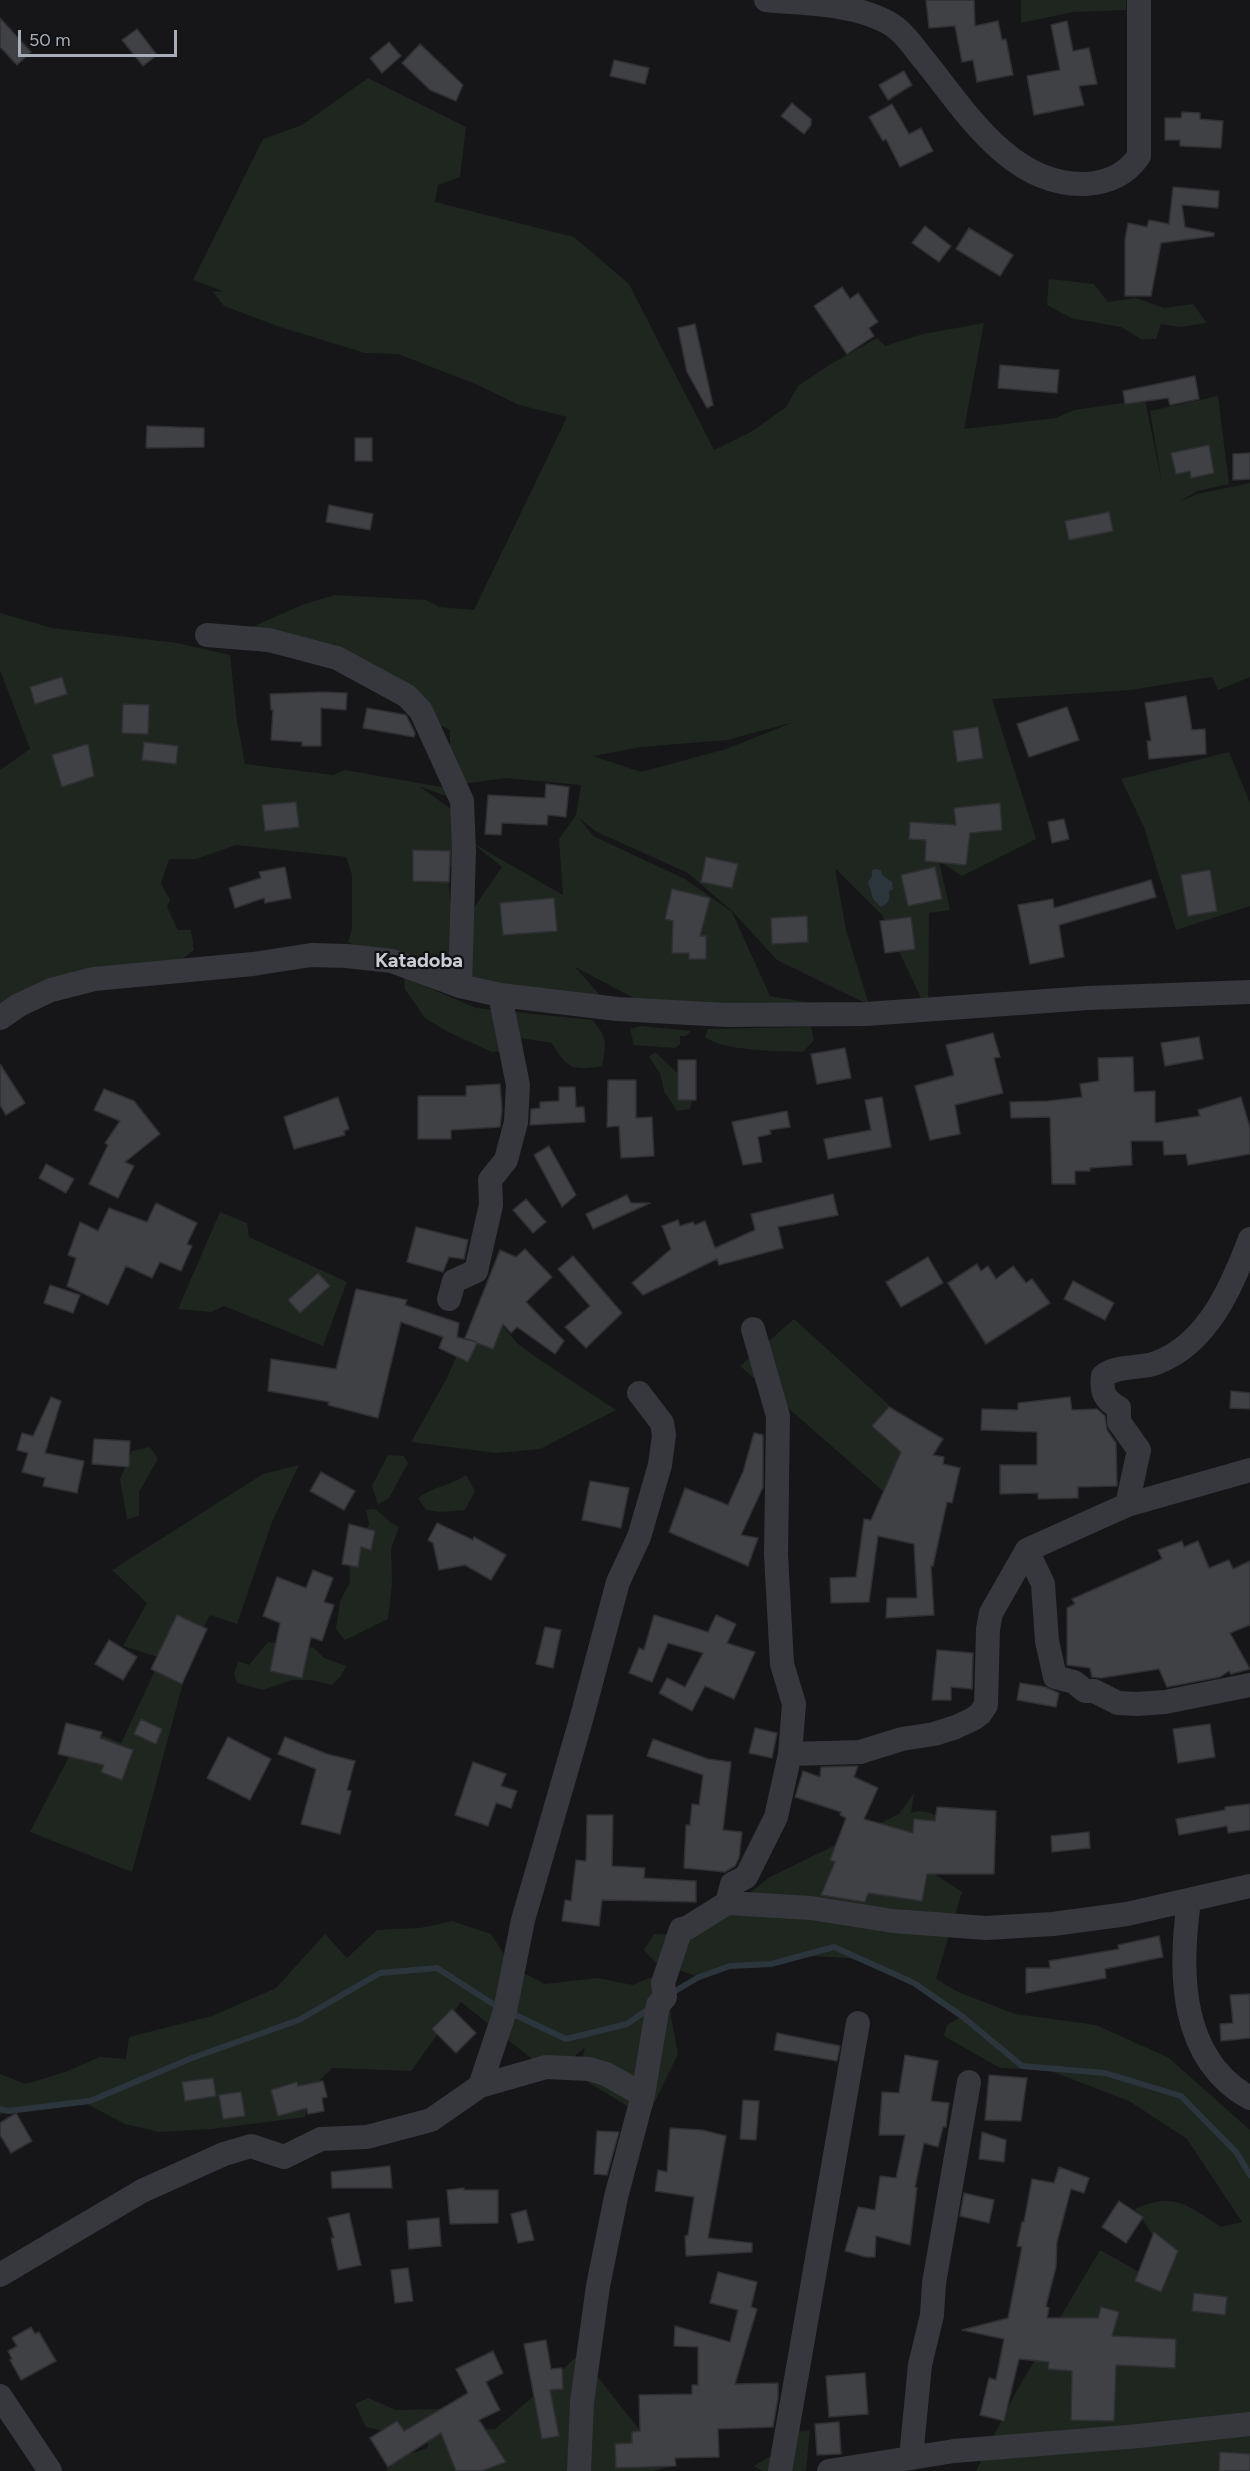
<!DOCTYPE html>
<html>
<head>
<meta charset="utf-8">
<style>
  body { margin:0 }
  #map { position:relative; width:1250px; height:2471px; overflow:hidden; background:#161618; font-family:Figtree,sans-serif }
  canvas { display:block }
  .scale { position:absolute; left:18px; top:30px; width:159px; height:27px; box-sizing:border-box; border:3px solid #a8adb8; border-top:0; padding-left:8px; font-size:18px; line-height:21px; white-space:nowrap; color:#a8adb8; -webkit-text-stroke:4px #111113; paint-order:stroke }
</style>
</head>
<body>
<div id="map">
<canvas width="1250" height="2471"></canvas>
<div class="scale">50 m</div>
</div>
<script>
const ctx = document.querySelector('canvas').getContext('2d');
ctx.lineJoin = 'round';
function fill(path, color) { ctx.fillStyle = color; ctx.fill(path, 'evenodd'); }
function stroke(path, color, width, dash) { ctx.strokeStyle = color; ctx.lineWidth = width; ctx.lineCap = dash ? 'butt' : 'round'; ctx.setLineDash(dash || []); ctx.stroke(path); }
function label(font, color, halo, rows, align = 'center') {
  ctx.font = font + ' Figtree,sans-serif'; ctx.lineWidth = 4.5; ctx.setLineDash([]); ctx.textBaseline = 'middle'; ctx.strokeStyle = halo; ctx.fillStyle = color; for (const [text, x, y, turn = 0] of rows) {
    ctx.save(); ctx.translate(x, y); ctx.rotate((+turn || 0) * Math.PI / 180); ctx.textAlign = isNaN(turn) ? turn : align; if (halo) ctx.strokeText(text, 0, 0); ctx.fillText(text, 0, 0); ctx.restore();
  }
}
fill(new Path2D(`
  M1021,0H1126V10L1073,12L1021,23Z
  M368,78L466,127L460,177L438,185L435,202L574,237L629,284L714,450L751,432L786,407L798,386L829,365L877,338L885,346L923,334L984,323L964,429L1056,418L1074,410L1145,400L1162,483L1150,411L1218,396L1229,484L1197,491L1179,502L1197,494L1250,483V677L1218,690L1212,677L1130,690L992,699L1036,839L962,876L939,861L950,910L929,913L928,1013L882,915L835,868L846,930L869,1005L777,960L733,912L688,873L595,831L579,818L593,836L685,879L732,912L770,996L875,1014L666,1015L575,967L616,1013L367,950L348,942L352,929V875L346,857L236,845L196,859H169L161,883L170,900L167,907L178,930H191L194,950L178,962L177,983L90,971L0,1008V770L30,749L0,670V613L52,628L177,643L230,655L237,721L245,764L333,775L345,770L458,790L459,801L419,786L458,814L467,853L447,869L456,951L471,912L502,867L471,842L563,895L559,839L576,815L581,785L505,778L456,785L450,759V730L324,664L210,641L228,638L304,604L335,595L426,600L439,607L474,610L567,417L519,405L478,385L398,354L365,353L280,327L224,306L212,291L225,292L193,280L263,139L302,125ZM794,722L726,749L641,772L593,756L641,747L727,740Z
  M1049,279L1094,284L1108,302L1136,298L1164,308L1193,304L1207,323L1180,327L1161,324L1156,339H1141L1121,327L1071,318L1047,305Z
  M1229,752L1250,803V906L1176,930L1144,827L1121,779Z
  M404,977L476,1008L592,1020C608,1037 606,1044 602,1066C573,1071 567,1069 552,1043L515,1037L509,1051L492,1052L448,1032L425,1018L405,989Z
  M641,1026L691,1031L686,1036H680V1044L675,1048L634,1045L630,1029Z
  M811,1027L814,1040L803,1052C779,1051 722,1051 705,1037L708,1029Z
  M655,1052L695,1090L690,1109L677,1111L664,1091L660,1073L649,1057Z
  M220,1212L247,1223L249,1237L347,1282L323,1346L224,1306L211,1312L178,1309Z
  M477,1309L502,1325L517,1343L537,1358L616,1410L540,1449L496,1453L411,1442L447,1378Z
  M794,1319L934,1446L899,1505L740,1366Z
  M150,1447L158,1459L139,1492V1516L127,1519L120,1479L132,1451Z
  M388,1455L404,1456L408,1463L389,1498L378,1505L372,1486Z
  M299,1465L272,1522L237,1624L210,1615L193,1646L132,1872L30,1832L84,1728L121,1743L161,1658L123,1646L147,1603L112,1570L263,1474Z
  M466,1475L475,1491L465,1510L439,1512L426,1510L418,1498C434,1486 450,1486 466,1475Z
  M374,1509C384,1514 388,1523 399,1527L391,1549L392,1584L388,1619L345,1640L336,1629L340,1601L350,1582L349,1560L369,1524L366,1510Z
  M268,1642L314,1648L324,1658L346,1666L341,1676L332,1685L312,1680H292L263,1690L237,1683L234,1674L238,1661L249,1665Z
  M914,1793L911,1813C922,1808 936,1814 945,1821L905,1855L962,1892L936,1979L958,1992L1015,2014L1096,2025L1169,2058L1250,2130V2471H976L1017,2390L1100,2250L1152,2279L1156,2240L1135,2209C1174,2191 1189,2206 1221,2227L1242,2222L1187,2139L1129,2101L1048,2070L1000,2068L944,2036L947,2025L962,2016L914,1983L850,1958L812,1956L771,1964L730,1966L699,1977L655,1962L644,1950L654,1934L686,1935L725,1914L768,1878L899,1814Z
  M452,1921L491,1934L512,1967L545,1984L597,1978L633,1985L649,1978H668L671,2017L678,2054L647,2118L578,2076L585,2047L553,2076L461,2002L411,2071L332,2068L314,2086L305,2117L212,2129L159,2132L125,2124L83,2102L10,2111L0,2115V2074L26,2084L65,2072L100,2057L126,2059L129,2037L212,2016L276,1988L325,1934L347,1958L377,1930L420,1928Z
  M577,2356L597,2376L669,2467L654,2471H385L391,2467L397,2453H413L427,2448L429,2444L414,2438L366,2427L355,2404L368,2398L396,2410L441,2409L456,2431L495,2429L542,2389Z
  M810,2430L806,2471H762L754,2466L776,2453L783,2433Z`), '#1e261f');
fill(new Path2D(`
  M876,869L881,870L882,875L892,882L893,889L889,892C890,900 889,903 881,907L873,899L868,882L872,876V870Z`), '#2c353c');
stroke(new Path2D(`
  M670,1994L699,1977L730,1966L771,1964L834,1947L914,1983L963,2017L1022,2066L1105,2073L1181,2096L1236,2152L1250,2175
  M511,2013L566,2039L627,2024L650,2008
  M0,2109L8,2111L90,2101L192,2058L299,2020L380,1973L437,1968L501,2009`), '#2c353c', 6);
const building = new Path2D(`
  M926,0H974L975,26L998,21L1002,40L1006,39L1013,75L977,82L973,60L962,62L955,26L929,28Z
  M0,18L31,52L17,65L0,47Z
  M1067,21L1073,51L1089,48L1097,84L1079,86L1084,105L1034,115L1027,76L1060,70L1051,25Z
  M137,29L157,55L143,66L122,40Z
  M389,42L401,56L382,73L370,58Z
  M420,44L463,85L456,101L430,90L402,63Z
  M614,60L649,68L645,84L610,76Z
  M904,71L912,85L888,100L879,85Z
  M792,103L811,119V125L804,134L781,116Z
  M892,104L909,134L921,128L933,151L900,167L886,139L883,141L869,117Z
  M1182,112L1200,113V119L1223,121L1221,148L1180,146V140H1165V118H1181Z
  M1173,187L1219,191L1218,208L1182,205L1185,227L1214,233V236L1161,243L1151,296H1125V240L1128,223L1147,227L1149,220L1169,224Z
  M925,226L951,246L939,262L912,243Z
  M969,228L1013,255L1000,276L956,249Z
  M842,287L850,299L858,293L878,322L869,328L874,336L847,354L814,306Z
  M695,324L713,405L707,408L687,372L678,328Z
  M1000,365L1059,370L1057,393L998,388Z
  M1195,376L1199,399L1170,405L1168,398L1125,404L1123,391Z
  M147,426L204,428V447L146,448Z
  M355,438H372V461H355Z
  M1209,445L1214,473L1191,478L1190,471L1176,474L1171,453Z
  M1250,453V479L1233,480V454Z
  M329,505L373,514L370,530L326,522Z
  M1109,512L1113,531L1069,540L1065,521Z
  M62,677L67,694L35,704L30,687Z
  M321,692L347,693L346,710L321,708V746H302V742L271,740L273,710H271L270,694Z
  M1186,696L1192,730L1205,729L1206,754L1149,759L1147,741H1151L1145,703Z
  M123,704L149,705L148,734L122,733Z
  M1067,707L1079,740L1029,757L1017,724Z
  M367,708L406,715L415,733L414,737L363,728Z
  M978,727L983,758L957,762L953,731Z
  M144,742L178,746L176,764L142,760Z
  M88,744L94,776L62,787L52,755Z
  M546,784L569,787L566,817L548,815L547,825L502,823L501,835L485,834L488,795L545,798Z
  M296,802L299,827L265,831L262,805Z
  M1000,803L1002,830L970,833L966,865L925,861L926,840L909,839L910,822L956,825L954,808Z
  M1064,819L1069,839L1052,843L1048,822Z
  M413,850L450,851L449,882L413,881Z
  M706,857L738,864L732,888L701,882Z
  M285,867L291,898L265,903L264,898L235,908L229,888L261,878L259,872Z
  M935,867L942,899L908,906L901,875Z
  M1210,870L1217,911L1188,916L1181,875Z
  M1151,880L1156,897L1059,925L1064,957L1030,964L1018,905L1053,899L1054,908Z
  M672,889L710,898L700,936H706V959H689V953H672L673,921L665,919Z
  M554,898L557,931L503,935L500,903Z
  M807,916L808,942L772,944L771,918Z
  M911,917L915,949L885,953L880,921Z
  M993,1033L1000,1057L994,1058L1003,1093L955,1105L960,1134L930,1140L915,1086L954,1075L946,1045Z
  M1199,1037L1203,1059L1165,1066L1161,1043Z
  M845,1048L851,1078L817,1084L811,1054Z
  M1133,1057L1134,1092L1155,1091V1123L1200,1116L1198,1110L1241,1097L1250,1128V1154L1188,1165L1186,1154L1164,1155L1163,1141H1131L1132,1165L1090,1168V1171H1075V1184H1052L1050,1117L1011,1118L1010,1102L1048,1101L1082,1097L1080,1084L1099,1081L1098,1058Z
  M678,1060H696V1100H678Z
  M0,1064L25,1103L6,1115L0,1105Z
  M608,1080H636V1118L652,1117L654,1156L621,1158L619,1126L607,1127Z
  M500,1084L502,1110L500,1127L451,1130V1139H418V1096H466V1086Z
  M559,1087H575L576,1107H584L585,1122L530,1125L531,1109L540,1108V1102L559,1101Z
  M104,1089L134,1101L160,1134L125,1162L134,1166L118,1198L89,1184L108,1145L105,1143L120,1121L94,1110Z
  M338,1097L349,1129L344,1131L345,1135L294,1149L284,1117Z
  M882,1097L891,1147L828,1159L824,1139L871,1130L865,1100Z
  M787,1111L790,1127L770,1130L771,1134L758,1137L762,1162L743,1165L732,1122Z
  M549,1146L576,1195L562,1207L534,1155Z
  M46,1164L74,1179L66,1193L39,1178Z
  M833,1194L838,1215L778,1227L783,1248L719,1265L717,1259L643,1295L632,1283L671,1249L662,1226L678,1220L680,1226L693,1222L695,1225L705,1221L715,1248L755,1230L751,1214Z
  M627,1195L631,1203H650L593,1229L586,1214Z
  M526,1199L546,1222L533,1233L513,1210Z
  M156,1203L197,1223L187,1244L192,1246L181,1271L160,1262L152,1278L126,1266L108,1305L67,1286L76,1258L68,1255L80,1222L98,1231L109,1208L147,1222Z
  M416,1227L468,1240L464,1259L449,1257L443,1272L407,1262Z
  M525,1249L552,1277L526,1302L564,1341L555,1354L517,1327L511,1333L503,1324L493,1349L477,1343L468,1362L439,1348L443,1337L401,1322L378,1418L328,1405L329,1402L268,1391L271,1359L336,1369L356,1289L407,1300L405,1305L459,1323L457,1337L476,1342L465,1338L500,1250L516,1257Z
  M573,1256L622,1313L586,1348L565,1327L590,1306L558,1269Z
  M928,1257L943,1283L901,1307L886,1282Z
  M977,1264L981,1271L988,1266L996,1279L1013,1266L1026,1283L1032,1279L1050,1303L986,1344L948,1283Z
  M318,1273L330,1286L300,1313L288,1300Z
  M1073,1281L1114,1303L1105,1320L1064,1299Z
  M50,1285L80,1295L73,1313L44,1303Z
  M1231,1391L1250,1393V1409L1230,1408Z
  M51,1397L61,1401L45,1453L84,1461L77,1493L43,1486L45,1478L22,1472L28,1453L17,1450L22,1433L33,1436Z
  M1070,1397L1072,1410L1097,1409L1105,1416L1107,1430L1116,1443L1117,1486L1078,1487V1498L1038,1499V1493L1000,1494V1465H1037V1432L981,1430L982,1409L1018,1410V1403Z
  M889,1407L943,1439L933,1455L944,1457L943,1464L960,1468L952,1503L947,1502L933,1566H931L934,1615L886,1618L887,1598H917L914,1544L878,1536L869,1602L831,1603L830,1578L856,1577L864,1519L871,1520L901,1452L872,1426Z
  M754,1433L763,1435V1487L741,1535L758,1538L748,1566L669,1532L685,1488L728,1505L743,1472Z
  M94,1439L130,1441L129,1467L92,1464Z
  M321,1472L355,1491L344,1510L310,1491Z
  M590,1481L629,1488L621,1528L582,1520Z
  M437,1523L473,1540L474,1537L506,1555L491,1580L465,1565L439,1570L433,1543L428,1540Z
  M349,1524L375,1531L371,1550L361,1547L358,1567L342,1564Z
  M1182,1541L1184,1547L1198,1541L1209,1568L1229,1560L1233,1569L1250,1561V1625L1230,1633L1250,1669L1231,1674L1229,1671L1220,1677L1167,1687L1159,1669L1101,1678L1092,1677L1090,1668L1067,1665V1608L1075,1604L1072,1599L1162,1559L1158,1550Z
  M313,1570L333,1578L324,1602L334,1605L322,1641L311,1637L302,1678L270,1671L280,1623L263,1616L277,1577L306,1588Z
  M177,1615L207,1629L182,1684L151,1669Z
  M654,1615L708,1632L716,1615L736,1624L727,1643L755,1652L734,1699L705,1686L692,1711L659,1693L667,1678L685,1687L703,1653L668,1643L652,1682L629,1673L639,1648L644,1650Z
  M545,1627L561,1630L553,1668L536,1664Z
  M109,1640L137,1657L123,1680L95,1664Z
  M937,1650L973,1653L972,1689L951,1687V1700H932Z
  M1020,1683L1045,1687L1059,1693L1056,1707L1017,1700Z
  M141,1719L162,1729L156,1744L134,1734Z
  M66,1723L102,1732L100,1738L133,1750L122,1780L101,1772L104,1765L58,1754Z
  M1210,1724L1215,1757L1178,1763L1173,1729Z
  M755,1728L777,1733L772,1758L749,1753Z
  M228,1737L271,1759L250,1800L207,1778Z
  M285,1737L327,1754L355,1761L347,1790L351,1791L340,1834L301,1824L316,1769L278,1754Z
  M653,1739L708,1759L731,1762L723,1830L742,1832L739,1858L735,1866L725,1872L684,1868L686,1825H690L692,1804L699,1805L703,1775L647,1756Z
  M473,1762L506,1774L501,1786L517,1791L511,1808L496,1803L488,1826L455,1815Z
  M858,1766L854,1777L878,1788L864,1819L913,1833L914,1819L935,1821L937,1807L996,1811L994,1874H927L922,1901L868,1893L865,1902L821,1895L835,1862L830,1860L846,1818L840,1815L841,1812L795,1797L796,1794L803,1771L820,1777L821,1767Z
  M1250,1804V1830L1228,1833L1227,1826L1179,1835L1176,1819L1225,1810V1807Z
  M587,1815H613L612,1866L645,1868L644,1878L696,1881V1902L602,1900L599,1926L562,1921L565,1900L571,1901L576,1860L586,1861Z
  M1089,1832L1090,1848L1052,1852L1051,1836Z
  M1159,1936L1163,1957L1105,1969L1106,1978L1026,1993V1968H1050L1049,1961L1119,1949L1118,1945Z
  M1250,1994V2038L1221,2041L1220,2024L1233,2023L1230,1995Z
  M452,2009L476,2033L456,2053L432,2029Z
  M777,2033L840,2046L837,2061L774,2050Z
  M905,2055L938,2061L931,2101L949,2103L946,2127H943L938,2147L924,2143L915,2187L917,2188L910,2245L876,2236L875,2257H866L845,2251L858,2207L875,2210L880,2176L896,2178L905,2135H879L882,2092L899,2093Z
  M989,2075L1027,2078L1021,2121L985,2120Z
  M213,2078L216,2096L185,2101L182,2082Z
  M323,2081L327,2097L322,2098L324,2111L308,2114L307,2108L278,2116L271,2090L297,2082L298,2086Z
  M241,2092L245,2116L223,2119L219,2095Z
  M743,2100L759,2101L756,2140L740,2139Z
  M16,2113L32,2141L11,2153L0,2135V2123Z
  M670,2128L702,2130L726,2136L708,2238L752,2243V2252L686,2256L685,2236L688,2235L694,2197L655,2191L658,2170L667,2172Z
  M597,2131L619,2132L607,2175L594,2174Z
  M982,2132L1006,2140L1004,2162L979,2159Z
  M390,2166L392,2188H332L331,2172Z
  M1059,2167L1089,2178L1084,2193L1071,2189L1057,2242L1056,2267L1046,2306L1049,2308L1047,2318H1098L1101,2307L1119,2312L1112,2336L1176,2339L1175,2368L1116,2365L1114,2421L1071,2420L1072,2371L1048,2369L1049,2362L1019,2359L1004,2421L980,2415L989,2378L996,2380L1004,2339L962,2330L1008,2318L1022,2247L1017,2246L1022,2222H1024L1032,2179L1054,2183Z
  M464,2188V2190H498V2223L450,2224L447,2190Z
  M964,2193L994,2200L989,2223L960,2216Z
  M1119,2201L1143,2217L1126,2243L1102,2227Z
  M526,2210L534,2240L518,2243L511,2214Z
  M349,2213L361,2265L338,2270L331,2238H334L328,2218Z
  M439,2218L441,2246L409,2249L407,2221Z
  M1154,2232L1178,2251L1161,2292L1135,2281Z
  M408,2268L413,2301L395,2303L391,2270Z
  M718,2272L757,2282L751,2307L757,2309L735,2384L778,2383V2398L773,2427L718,2429L719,2457L675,2458L676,2466L616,2468L615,2444L632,2443V2432L640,2431L639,2395L692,2394V2385H698V2347L674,2346L675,2326L730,2342L738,2310L710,2303Z
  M1194,2293L1227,2297L1225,2315L1192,2311Z
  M31,2327L35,2334L39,2332L56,2361L21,2380L10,2360L12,2359L8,2351L17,2346L12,2338Z
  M546,2340L551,2369L562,2368L563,2389L550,2390L559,2436L542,2439L524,2344Z
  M493,2351L503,2373L486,2382L500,2410L479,2420L506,2462L481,2471H456L441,2433L388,2467L370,2438L397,2421L404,2431L468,2393L456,2369Z
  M865,2373L868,2414L829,2417L826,2376Z
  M839,2422L841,2454L817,2455L815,2424Z
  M1220,2452L1250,2454V2471H1219Z`);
fill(building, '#404145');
stroke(building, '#303034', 1.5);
stroke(new Path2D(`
  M766,0C805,4 852,3 887,22C903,30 914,48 925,61C966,112 1011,186 1085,184C1108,183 1126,175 1139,156V0
  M207,635L269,640L337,658L407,696L421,711L462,801L464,851L460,986
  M0,1018L19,1005L51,990L94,979L253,964L311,955L347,956L392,961L460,986L500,995L617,1009L726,1015L866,1014L1088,998L1250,992
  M449,1299L454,1281L476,1271L491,1205L490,1180L506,1160L516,1122L518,1085L500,995
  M753,1329L778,1416L776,1554L782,1664L794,1704L790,1754
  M1127,1505L1250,1470
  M1027,1550L1043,1584L1047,1641L1055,1677L1074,1682L1085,1691H1094L1118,1703L1137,1704L1165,1702L1250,1685
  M1189,1901C1179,1971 1179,2059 1250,2098
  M727,1903L811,1908L893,1921L986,1928L1053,1924L1127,1914L1250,1886
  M480,2086L505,2011L523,1920L581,1720L618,1582L639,1537L660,1465L664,1435L662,1423L639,1393
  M0,2275L142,2191L224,2154L251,2146L284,2157L321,2139L367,2137L431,2120L480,2086L546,2067L589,2069L606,2074L643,2095
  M0,2396L50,2471
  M911,2457L920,2365L932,2315L934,2283L969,2082
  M579,2471L582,2402L598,2286L616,2197L643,2095L658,2005L665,1997L663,1983L681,1929L687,1928L727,1903L732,1884L746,1877L776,1817L790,1754L860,1752L902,1739L934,1734L956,1727L973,1719L980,1714L986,1705L988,1629L991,1613L1027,1550L1127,1505L1139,1450L1119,1422V1408C1105,1400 1101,1393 1103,1376C1116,1365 1140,1369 1156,1363C1208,1344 1232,1286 1250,1239
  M780,2471L858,2023
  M829,2471L954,2451L1139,2436L1250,2424`), '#37383d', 24);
label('bold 20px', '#c9ccd4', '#111113', [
  ["Katadoba",419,961]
]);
</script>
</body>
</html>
